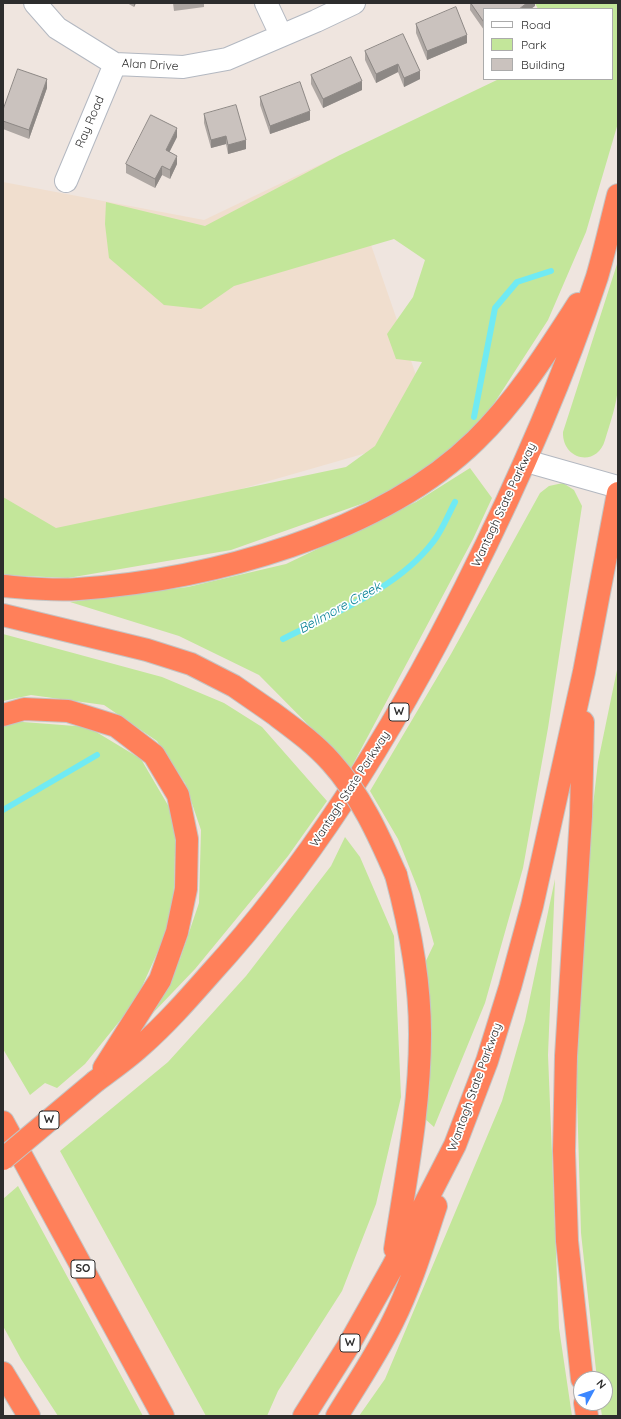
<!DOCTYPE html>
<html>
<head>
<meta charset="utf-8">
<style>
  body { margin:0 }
  #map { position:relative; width:621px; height:1419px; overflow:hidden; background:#efe5df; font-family:Quicksand,sans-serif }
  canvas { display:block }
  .frame { position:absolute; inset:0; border:4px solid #2d2d2d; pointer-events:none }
  .legend { position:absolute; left:483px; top:8px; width:130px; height:72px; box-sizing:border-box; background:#fff; border:1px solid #ababab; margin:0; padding:5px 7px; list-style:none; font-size:12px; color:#2d2d2d }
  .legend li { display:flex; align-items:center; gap:8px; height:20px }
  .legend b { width:20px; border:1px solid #ababab }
  .north { position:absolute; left:573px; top:1371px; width:40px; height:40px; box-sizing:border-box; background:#fff; border:1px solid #ababab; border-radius:50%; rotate:50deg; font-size:11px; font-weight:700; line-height:16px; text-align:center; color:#2d2d2d }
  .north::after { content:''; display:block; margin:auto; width:14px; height:18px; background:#3c87ff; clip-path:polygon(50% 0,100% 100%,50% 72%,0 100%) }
</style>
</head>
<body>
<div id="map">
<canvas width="621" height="1419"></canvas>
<div class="frame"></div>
<ul class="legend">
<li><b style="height:5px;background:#fff"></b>Road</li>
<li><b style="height:11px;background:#c3e69a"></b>Park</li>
<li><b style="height:11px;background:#cac2be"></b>Building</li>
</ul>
<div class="north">N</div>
</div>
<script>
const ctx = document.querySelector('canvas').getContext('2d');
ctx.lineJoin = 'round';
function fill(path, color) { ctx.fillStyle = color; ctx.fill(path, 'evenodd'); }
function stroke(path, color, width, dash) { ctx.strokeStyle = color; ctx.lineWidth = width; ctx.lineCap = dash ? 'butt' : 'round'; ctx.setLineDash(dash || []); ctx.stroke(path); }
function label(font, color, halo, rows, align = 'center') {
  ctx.font = font + ' Quicksand,sans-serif'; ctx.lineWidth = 3.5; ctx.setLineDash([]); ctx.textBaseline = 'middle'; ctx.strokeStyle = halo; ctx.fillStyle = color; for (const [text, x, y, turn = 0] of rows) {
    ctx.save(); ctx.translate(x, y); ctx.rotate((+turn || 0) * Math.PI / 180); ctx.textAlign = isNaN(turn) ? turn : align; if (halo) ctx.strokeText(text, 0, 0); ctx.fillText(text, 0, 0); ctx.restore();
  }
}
fill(new Path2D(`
  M340,155L436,433L46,545L3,520V182L204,220Z`), '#f0dece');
fill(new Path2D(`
  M535,3H618V123L586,232L548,320L484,419L427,471L364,503L231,550L68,578L3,575V497L56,528L346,467L375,446L422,362L396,359L387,334L413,297L425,260L394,239L234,286L201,309L164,305L109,258L105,224L106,202L205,226L340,155L499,79H612V9H538Z
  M618,261C618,289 618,318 618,346C618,360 619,373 618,386C617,404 610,423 605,440C597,468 562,460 563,432Z
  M470,468L492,498L473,539L351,768L259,675L179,636L70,602L188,587L286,564L416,502Z
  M563,483L574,490L582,506L548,728L523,868L485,1003L434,1127L424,1118V965L434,944L420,894L398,839L370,791L451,654L540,493L549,486Z
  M3,634L162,677L224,703L262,727L327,801L288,856L195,969L130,1037L180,959L199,903L201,830L185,783L157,741L104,705L31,695L3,701Z
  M618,665V1416H602L600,1403H605V1379H597L581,1233L576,1063L584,883L598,762Z
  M10,721L88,727L141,759L176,819L173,918L135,1002L85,1064L57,1088L45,1083L30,1095L3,1049V725Z
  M345,837L360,857L394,936L401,1097L376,1204L342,1291L278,1391L267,1416H206L60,1151L168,1062L246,976L331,866Z
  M555,879L548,1055L559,1328L572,1416H359L385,1379L502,1101L525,1021Z
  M18,1186L143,1416H58L21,1359L3,1326V1199Z`), '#c3e69a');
stroke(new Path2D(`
  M474,417L495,308L517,282L551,271
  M283,639C334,613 398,588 433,542C442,531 448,515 455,502
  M3,810L97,755`), '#70eaf3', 6);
const minor = new Path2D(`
  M35,3L57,28L115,64L183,67L227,59L316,21L354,3
  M266,3L281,35
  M66,181L115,64
  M526,461L618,487`);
const highway = new Path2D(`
  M3,586C27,588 54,591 78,589C209,580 380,534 476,440C517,400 547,352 578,304
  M3,615L147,650L191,664L234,686L273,713
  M3,715L24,709L68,711L116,726L154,755L178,795L187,839L186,889L177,932L160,980L104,1068
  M96,1081C111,1070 127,1059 141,1046C166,1024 188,999 210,974C315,859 397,725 466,586C516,486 562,383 597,277C605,250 611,222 618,195
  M3,1122L163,1416
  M395,1249C406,1177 420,1107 420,1034C420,980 410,927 396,875
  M3,1373L29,1416
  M582,1379L567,1241L564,1151L566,1056L581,816L583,722
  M585,1403L587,1416
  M304,1416L347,1348L392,1268L455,1145L487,1061L510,987L532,906L584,672L618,493
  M337,1416C356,1385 377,1354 393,1321C411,1285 423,1245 436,1206`);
stroke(minor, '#b3b8c1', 24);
stroke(highway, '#c4c4c4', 24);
stroke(minor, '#fff', 22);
stroke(highway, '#ff805a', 22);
const highwayBridge = new Path2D(`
  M273,713C293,728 314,743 331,762C360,794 379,836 396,875
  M3,1159L96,1081`);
stroke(highwayBridge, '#c4c4c4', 24, []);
stroke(highwayBridge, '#ff805a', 22);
fill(new Path2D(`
  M127,3H136L134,7Z
  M173,3H204V7L174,11Z
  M470,3H535V6L484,9V30L470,10Z
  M416,24L467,43L427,60L416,33Z
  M365,51L420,71V79L404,87L398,72L376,83L365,60Z
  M311,75L362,90L323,108L311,84Z
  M47,88L29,139L3,129V110Z
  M260,97L310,120L270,134L260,105Z
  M204,114L246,149L228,154L226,144L211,148L204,123Z
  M177,137L169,152L177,164L170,179L162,175L155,188L126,173V164Z`), '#aea7a3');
fill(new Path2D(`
  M134,3H136L134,7Z
  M527,3H535V6L531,9H519Z
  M467,35V43L427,60V51Z
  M398,64V72L376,83V74Z
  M420,71V79L404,87V78Z
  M47,79V88L29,139V130Z
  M362,81V90L323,108V99Z
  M310,111V120L270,134V126Z
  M177,128V137L166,159V150Z
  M226,136V144L211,148V140Z
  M246,140V149L228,154V145Z
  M177,156V164L170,179V170Z
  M162,166V175L155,188V179Z`), '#8d8885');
const building = new Path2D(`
  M471,3H527L519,9H484V22Z
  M456,7L467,35L427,51L416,24Z
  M403,34L420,71L404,78L398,64L376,74L365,51Z
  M351,57L362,81L323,99L311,75Z
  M18,69L47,79L29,130L3,121V110Z
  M300,82L310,111L270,126L260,97Z
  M236,105L246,140L228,145L226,136L211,140L204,114Z
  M151,115L177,128L166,150L177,156L170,170L162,166L155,179L126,164Z`);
fill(building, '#cac2be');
stroke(building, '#8d8885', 1);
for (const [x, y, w] of [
  [399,712,20],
  [49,1120,20],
  [83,1269,24],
  [350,1343,20]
]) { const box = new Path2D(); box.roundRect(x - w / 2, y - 9, w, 18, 3); ctx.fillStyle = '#fff'; ctx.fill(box); stroke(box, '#2d2d2d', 1); }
label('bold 11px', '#2d2d2d', null, [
  ["W",399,712],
  ["W",49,1120],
  ["SO",83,1269],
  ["W",350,1343]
]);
label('12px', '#2d2d2d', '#fff', [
  ["Alan Drive",150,65,3],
  ["Ray Road",90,122,-67],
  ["Wantagh State Parkway",504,505,-65],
  ["Wantagh State Parkway",350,789,-57],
  ["Wantagh State Parkway",475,1087,-70]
]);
label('italic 13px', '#0a8296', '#fff', [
  ["Bellmore Creek",340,608,-29]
]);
</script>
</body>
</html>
